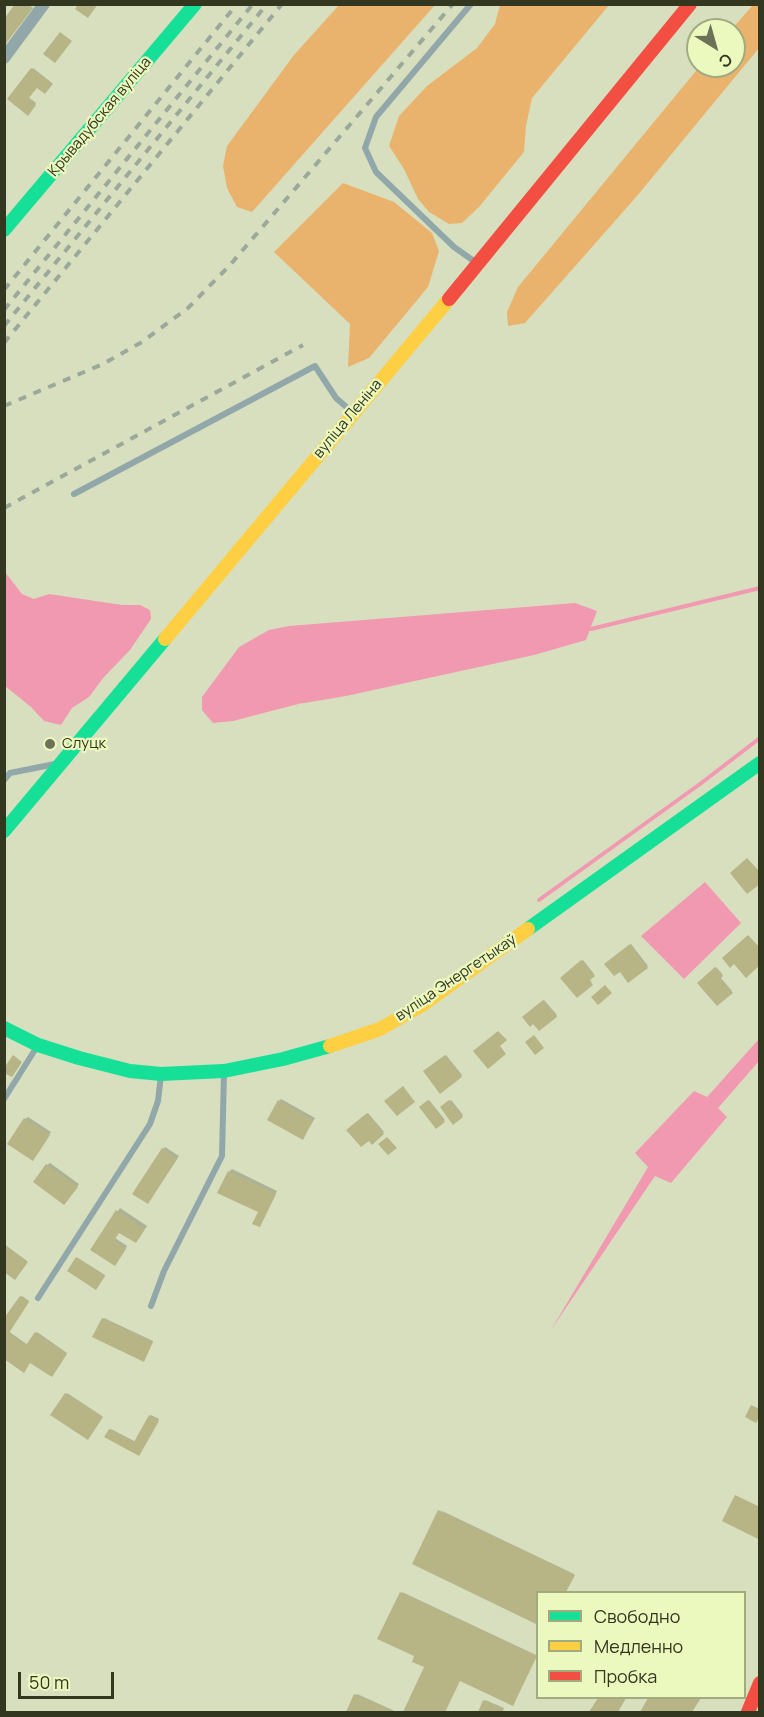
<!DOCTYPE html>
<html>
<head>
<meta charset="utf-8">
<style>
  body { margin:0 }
  #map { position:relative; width:764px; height:1717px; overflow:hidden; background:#d7dfbe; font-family:Manrope,sans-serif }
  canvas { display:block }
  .frame { position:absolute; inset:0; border:6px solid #333720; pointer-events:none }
  .legend { position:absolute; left:536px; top:1591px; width:210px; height:108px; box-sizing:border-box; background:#ecf9be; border:2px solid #a2ab7f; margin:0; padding:8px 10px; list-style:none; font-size:18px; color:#333720 }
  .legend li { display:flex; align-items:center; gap:12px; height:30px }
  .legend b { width:30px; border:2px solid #a2ab7f }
  .north { position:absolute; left:686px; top:18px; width:60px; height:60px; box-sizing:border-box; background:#ecf9be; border:2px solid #a2ab7f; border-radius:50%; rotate:143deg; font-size:16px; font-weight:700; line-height:24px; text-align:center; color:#333720 }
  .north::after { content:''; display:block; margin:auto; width:21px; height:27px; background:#6c7257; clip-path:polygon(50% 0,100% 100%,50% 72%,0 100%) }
  .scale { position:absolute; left:18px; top:1672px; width:96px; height:27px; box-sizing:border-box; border:3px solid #333720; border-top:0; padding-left:8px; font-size:18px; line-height:21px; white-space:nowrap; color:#333720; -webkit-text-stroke:4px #ecf9be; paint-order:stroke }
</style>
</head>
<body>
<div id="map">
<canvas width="764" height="1717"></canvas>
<div class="frame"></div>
<ul class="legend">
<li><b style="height:8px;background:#16e098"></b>Свободно</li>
<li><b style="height:8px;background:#ffcf43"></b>Медленно</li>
<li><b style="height:8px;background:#f24e42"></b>Пробка</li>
</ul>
<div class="north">С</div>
<div class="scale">50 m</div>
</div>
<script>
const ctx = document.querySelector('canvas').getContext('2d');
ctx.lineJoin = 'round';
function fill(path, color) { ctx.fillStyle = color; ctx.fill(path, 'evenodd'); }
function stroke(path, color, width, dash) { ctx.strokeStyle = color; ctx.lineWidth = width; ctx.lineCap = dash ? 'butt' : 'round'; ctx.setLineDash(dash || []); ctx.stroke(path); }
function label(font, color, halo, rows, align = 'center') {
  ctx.font = font + ' Manrope,sans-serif'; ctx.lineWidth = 4.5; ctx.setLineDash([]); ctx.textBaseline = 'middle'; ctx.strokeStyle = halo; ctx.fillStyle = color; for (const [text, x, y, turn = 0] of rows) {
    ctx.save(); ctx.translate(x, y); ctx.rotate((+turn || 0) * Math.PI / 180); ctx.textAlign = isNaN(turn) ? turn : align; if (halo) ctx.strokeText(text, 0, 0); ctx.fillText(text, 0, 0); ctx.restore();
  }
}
fill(new Path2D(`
  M339,5H435L252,212L237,207L227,188L223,166L227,146L294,55Z
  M500,5H609L532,98L526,126L524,152L479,207L462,223L449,224L429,212L418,199L404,169L389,146L399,116L427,86L477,48L495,24Z
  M753,5H759V48L637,196L525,323L508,326L507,312L518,287L700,66H734V30H731Z
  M343,183L394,202L432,233L439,251L428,287L369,358L348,367L350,324L274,252Z`), '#eab36d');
fill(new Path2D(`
  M5,572L22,594L34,599L49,594L122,605H140L150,610L151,619L130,650L104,677L89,697L72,708L61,725L44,721L31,707L5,686Z
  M575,603L597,611L586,640L534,655L346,696L298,704L233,721L213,723L202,710V697L239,647L269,630L289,626Z
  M705,882L741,923L684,979L641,936Z
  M759,1039V1061L718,1108L727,1117L671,1183L655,1176L551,1330L648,1167L635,1153L694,1091L707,1097Z`), '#f199b1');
fill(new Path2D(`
  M33,68L52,83L45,92L37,86L28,97L36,103L28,114L9,99Z
  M631,944L648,966L629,980L620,970L606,964Z
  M583,960L594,974L589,979L592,983L577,996L562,978Z
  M716,967L723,975L720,977L732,991L718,1004L699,983Z
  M544,1000L557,1015L539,1029L533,1022L524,1017Z
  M446,1055L462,1075L441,1092L425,1071Z
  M281,1099L315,1118L305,1135L279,1101Z
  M429,1100L445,1120L436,1127L421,1108Z
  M451,1100L463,1115L454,1123L442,1108Z
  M368,1113L384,1132L372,1142L348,1130Z
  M28,1117L51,1132L35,1156L25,1119Z
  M165,1147L179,1156L150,1200L163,1149Z
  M50,1163L79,1184L67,1201L47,1165Z
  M232,1169L277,1191L259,1226L260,1211L229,1172Z
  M120,1208L147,1226L138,1239L120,1231L115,1238L127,1246L117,1262L92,1250Z
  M4,1244L27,1261L15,1278L4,1271Z
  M78,1258L105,1275L96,1288L69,1271Z
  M22,1296L29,1301L8,1331L28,1345L37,1332L67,1353L52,1375L30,1361L4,1358V1321Z
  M104,1318L153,1341L144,1359L103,1319Z
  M67,1393L102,1416L88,1438L53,1415Z
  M151,1415L159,1419L140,1454L106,1437L111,1429L136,1442Z
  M440,1510L574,1574L565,1592H538Z
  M402,1592L536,1655L514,1703L460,1679L445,1712H404L426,1667L416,1656Z
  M357,1694L397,1712H347Z
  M599,1698H625L617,1712H591Z
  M650,1698H700L691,1712H641Z
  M485,1700L504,1708L502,1712H479Z`), '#0003');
stroke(new Path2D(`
  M591,629L760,588
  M539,900L700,784L760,738`), '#f199b1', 4);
fill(new Path2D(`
  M15,4H28L33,8L4,46V19Z
  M78,4H98L88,18L75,9Z
  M60,32L72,41L55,63L43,54Z
  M31,68L53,84L45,94L37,88L28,99L36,105L28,116L7,99Z
  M747,858L760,872V884L747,894L730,873Z
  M748,935L760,948V965L746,978L734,964L730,968L722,958Z
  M630,944L648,968L628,983L620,972L614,976L604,964Z
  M581,960L595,976L589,981L593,985L577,998L560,978Z
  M715,967L723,976L720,979L733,993L717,1006L697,983Z
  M605,985L612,993L598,1005L591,997Z
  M543,1000L557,1017L539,1031L533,1024L530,1027L522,1017Z
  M498,1031L507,1040L500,1046L506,1054L488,1069L473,1051Z
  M534,1035L544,1048L535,1055L525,1042Z
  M13,1055L22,1062L12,1077L4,1073V1068Z
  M445,1055L462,1077L440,1094L423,1071Z
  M403,1086L415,1102L397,1116L384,1101Z
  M278,1100L313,1120L303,1140L267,1120Z
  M428,1100L445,1122L436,1129L419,1107Z
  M449,1100L463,1117L453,1125L440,1107Z
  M367,1113L384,1134L372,1145L369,1141L361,1147L346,1130Z
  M24,1118L50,1135L33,1161L7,1144Z
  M387,1137L397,1148L388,1155L378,1144Z
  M162,1148L177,1159L148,1204L132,1194Z
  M46,1164L78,1187L64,1205L33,1182Z
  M228,1171L276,1194L260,1227L252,1224L258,1212L217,1193Z
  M116,1210L145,1229L136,1243L119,1233L114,1241L126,1249L115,1266L90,1250Z
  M4,1245L28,1262L15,1280L4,1272Z
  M76,1257L105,1276L96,1290L67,1271Z
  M20,1296L29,1302L9,1333L26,1345L35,1332L67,1354L52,1377L30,1363L24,1373L4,1359V1318Z
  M102,1318L153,1342L144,1362L92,1337Z
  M65,1393L103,1417L88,1440L50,1415Z
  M751,1405L760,1409V1416L756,1423L745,1417Z
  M149,1415L159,1421L139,1456L104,1437L109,1429L134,1442Z
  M735,1495L760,1507V1540L722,1521Z
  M438,1510L575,1575L566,1592H538V1625L412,1564Z
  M400,1592L537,1656L513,1706L460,1681L445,1712H403L424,1667L412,1662L414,1656L377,1639Z
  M354,1694L395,1712H346Z
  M598,1698H626L618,1712H589Z
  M648,1698H701L692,1712H640Z
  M483,1700L504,1709L502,1712H478Z`), '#b7b585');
stroke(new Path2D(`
  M471,4L376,117L365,148L376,172L454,247L478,264
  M74,494L315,366L336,398L352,412
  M4,780L10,773L55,764
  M4,1099L38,1045
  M38,1298L150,1124L158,1101L161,1075
  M151,1306L164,1271L222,1156L224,1072`), '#91a7a9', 6);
stroke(new Path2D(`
  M4,58L44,4`), '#91a7a9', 12);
stroke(new Path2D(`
  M4,230L195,4
  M4,831L165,639
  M528,929L760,763
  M4,1028L38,1045L79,1058L130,1071L161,1074L224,1071L283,1059L330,1046`), '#16e098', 14);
stroke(new Path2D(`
  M165,639L449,299
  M330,1046L380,1029L422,1005L528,929`), '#ffcf43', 14);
stroke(new Path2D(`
  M449,299L690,4
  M748,1712L760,1683`), '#f24e42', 14);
stroke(new Path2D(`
  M4,290L237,4
  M4,310L253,4
  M4,326L267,4
  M4,343L282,4
  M4,406L103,364L142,342L188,308L230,265L453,4
  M4,508L303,345`), '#9ba89a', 4, [8, 8]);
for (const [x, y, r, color] of [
  [50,744,6,"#6c7257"]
]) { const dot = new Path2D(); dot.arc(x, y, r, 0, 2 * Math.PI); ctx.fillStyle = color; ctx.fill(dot); stroke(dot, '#ecf9be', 2); }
label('15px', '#333720', '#ecf9be', [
  ["Крывадубская вуліца",100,117,-50],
  ["вуліца Леніна",348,419,-50],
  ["вуліца Энергетыкаў",456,978,-34]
]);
label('15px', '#333720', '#ecf9be', [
  ["Слуцк",62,744]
], 'left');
</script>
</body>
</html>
